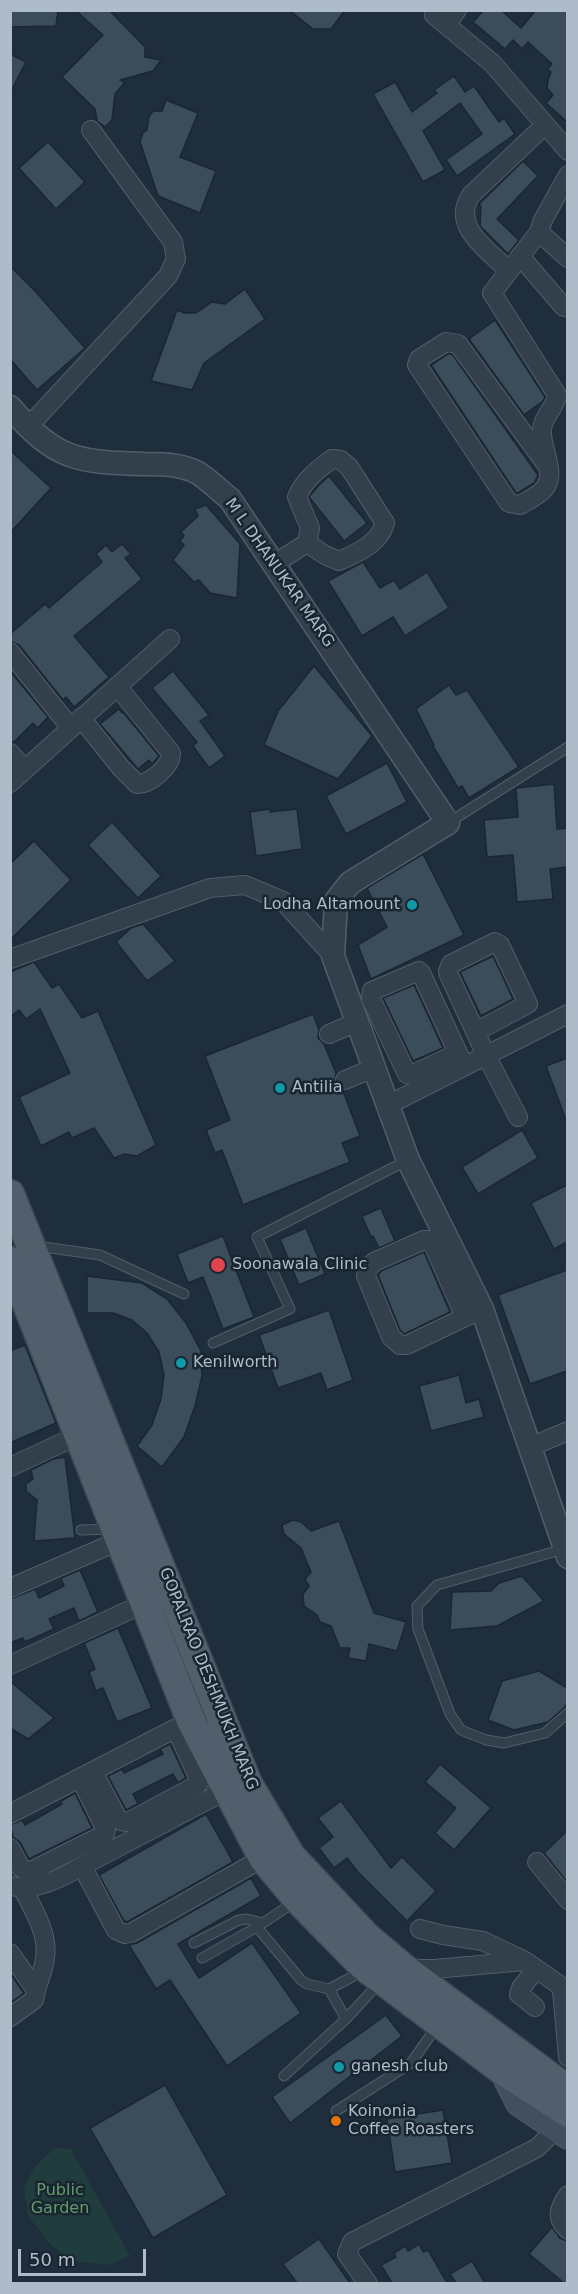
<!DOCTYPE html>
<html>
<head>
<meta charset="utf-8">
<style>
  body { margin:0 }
  #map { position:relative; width:578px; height:2294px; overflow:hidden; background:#1f2e3c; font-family:"DejaVu Sans",sans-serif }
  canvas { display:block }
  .frame { position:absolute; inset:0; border:12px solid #aebbc8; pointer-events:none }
  .scale { position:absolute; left:18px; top:2249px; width:128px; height:27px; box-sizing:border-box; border:3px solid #aebbc8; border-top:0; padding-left:8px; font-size:18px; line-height:21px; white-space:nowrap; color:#aebbc8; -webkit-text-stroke:4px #192530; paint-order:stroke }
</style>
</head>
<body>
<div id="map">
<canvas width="578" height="2294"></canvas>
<div class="frame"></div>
<div class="scale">50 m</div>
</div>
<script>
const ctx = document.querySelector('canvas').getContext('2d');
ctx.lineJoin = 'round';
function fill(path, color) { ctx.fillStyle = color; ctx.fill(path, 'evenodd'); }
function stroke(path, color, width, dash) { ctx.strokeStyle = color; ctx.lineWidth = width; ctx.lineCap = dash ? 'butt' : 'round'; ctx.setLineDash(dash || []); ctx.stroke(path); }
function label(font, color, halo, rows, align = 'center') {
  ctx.font = font + ' "DejaVu Sans",sans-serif'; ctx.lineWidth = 5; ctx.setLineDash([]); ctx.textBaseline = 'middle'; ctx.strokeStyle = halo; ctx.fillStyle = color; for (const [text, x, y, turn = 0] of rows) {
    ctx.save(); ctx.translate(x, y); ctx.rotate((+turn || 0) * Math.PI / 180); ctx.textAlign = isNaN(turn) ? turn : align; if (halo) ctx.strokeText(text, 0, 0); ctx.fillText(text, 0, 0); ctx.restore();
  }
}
fill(new Path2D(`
  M56,2147L71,2149L130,2256L108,2265L72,2261L50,2244L28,2216L24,2188L35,2166Z`), '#213c3d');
const building = new Path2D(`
  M10,10H58L56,26L10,27Z
  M75,10H109L145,47V57L161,60L153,71L120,80L125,82L115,94L112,120L105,127L97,121L95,109L62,77L103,35Z
  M289,10H345L331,29H313Z
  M484,10H501L521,28L536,10H567V122L546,103L553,95L547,88L548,80L551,72L547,70L552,64L528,42L522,49L513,40L505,49L473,22Z
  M10,54L26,62L10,93Z
  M454,76L465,92L474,86L499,122L504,118L515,134L457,176L446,160L482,134L460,103L423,131L445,170L423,182L373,94L395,82L412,112L437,93L434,90Z
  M166,100L198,113L180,157L216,171L200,213L158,196L140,142L143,133L147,130L149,117L153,111H162Z
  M48,142L85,182L56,209L19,168Z
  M523,161L538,176L497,219L519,240L508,254L480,226L481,207L479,204Z
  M10,266L36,292L85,348L37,390L10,359Z
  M245,289L265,319L204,363L192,390L151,381L177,310L185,313H196L212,302L225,304Z
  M495,320L545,397L543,401L524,415L469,339Z
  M448,354H452L538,475L534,483L518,493H516L431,365Z
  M10,450L51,488L10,533Z
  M329,476L367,523L344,541L309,497L318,486Z
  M206,505L240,544L237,598L210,593L199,580L194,582L173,560L184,545L180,541L184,536L181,532L198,516L195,509Z
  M122,544L131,554L125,558L142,579L74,636L109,677L74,707L66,697L63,700L19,645L10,641V634L45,604L49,608L102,562L96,554L106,545L112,552Z
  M363,562L380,588L394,580L400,589L427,572L449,608L405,636L393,617L362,636L328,581Z
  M314,666L372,736L338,779L264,745L278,711Z
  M10,671L48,717L38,728L33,723L14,742H10Z
  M173,671L209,715L200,721L225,756L209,768L193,746L197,742L152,688Z
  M449,685L456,695L467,690L519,767L469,798L462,786L458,788L433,746L434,745L416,709Z
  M119,709L122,713L123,712L159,756L152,764L149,760L138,769L100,724Z
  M387,763L407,802L346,834L326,796Z
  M554,784L557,829L567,828V867L550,869L553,899L517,902L513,855L487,857L484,820L518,817L516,788Z
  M270,809V812L297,809L302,849L256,856L250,812Z
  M112,822L161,876L138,898L88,845Z
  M34,841L71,880L10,940V864Z
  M423,854L464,935L371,979L358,945L387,927L367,888Z
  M143,924L175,961L147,981L116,942L131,928Z
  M493,956L513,999L481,1016L460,972Z
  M34,962L52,988L59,984L82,1018L98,1011L156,1145L137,1156L125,1154L114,1158L94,1128L72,1138L69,1132L41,1146L19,1097L70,1073L40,1009L26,1019L19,1010L10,1017V972Z
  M414,985L443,1048L413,1061L383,998Z
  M313,1014L319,1030L318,1038L324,1044L336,1073L334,1084L343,1091L360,1136L342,1143L350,1162L243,1205L222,1150L215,1153L206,1130L230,1120L205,1056Z
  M567,1058V1120H566L546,1066Z
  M522,1130L538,1158L478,1194L462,1167Z
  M567,1185V1242L554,1249L531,1203Z
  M381,1208L395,1241L379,1248L373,1236L371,1237L362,1216Z
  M306,1228L325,1274L299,1285L280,1239Z
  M223,1236L254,1317L223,1329L203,1277L188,1283L177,1254Z
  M424,1252L450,1312L404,1334L400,1330L378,1275L381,1271Z
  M567,1270V1371L530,1384L498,1295Z
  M87,1276L142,1283L167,1299L186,1323L201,1351L202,1376L195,1406L184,1437L162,1467L137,1446L152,1425L161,1399L164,1375L159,1352L147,1333L132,1320L113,1313H87Z
  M329,1310L353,1380L327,1390L321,1373L278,1388L259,1335Z
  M25,1345L56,1423L10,1443V1351Z
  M459,1375L466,1403L479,1399L484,1417L431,1431L419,1386Z
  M65,1457L75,1538L34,1541L37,1500L26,1491V1484L33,1479L31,1470L53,1459Z
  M293,1520L301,1522L311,1531L339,1521L374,1613L406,1622L397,1651L369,1644L366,1661L348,1658L350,1648H340L331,1626L320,1622L317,1615L304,1606L303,1594L309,1586L305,1579L311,1572L301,1548L284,1534L282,1525Z
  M80,1570L98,1612L79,1621L74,1608L49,1619L54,1629L25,1642L23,1638L10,1643V1599L35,1589L39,1598L64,1586L61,1578Z
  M522,1576L544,1601L497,1626L450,1630L452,1592L491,1591L499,1583Z
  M118,1628L152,1708L117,1722L103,1688L96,1691L89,1672L95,1669L84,1643Z
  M539,1671L567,1688V1703L565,1707L548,1722L514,1730L488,1720L502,1681Z
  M10,1681L54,1718L28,1739L10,1728Z
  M170,1744L186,1778L178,1783L173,1774L133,1794L138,1804L126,1810L108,1776L122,1769L124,1773L163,1754L160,1749Z
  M440,1764L491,1808L454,1850L435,1833L456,1808L425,1782Z
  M75,1793L92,1828L29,1859L20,1842L13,1837L10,1825L22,1820L25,1825L62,1804L61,1801Z
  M341,1801L391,1868L402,1857L436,1891L407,1921L358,1872L347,1858L334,1868L319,1848L333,1837L318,1818Z
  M206,1814L233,1862L127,1922L124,1921L99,1875Z
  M567,1831V1882L544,1853Z
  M251,1878L261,1896L178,1944L199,1978L252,1943L301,2013L227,2066L170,1980L156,1989L129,1945L137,1943Z
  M10,1973L24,1993L10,2003Z
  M386,2015L402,2036L290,2123L272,2097Z
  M165,2085L227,2195L153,2238L90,2128Z
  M443,2110L452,2163L395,2172L387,2119Z
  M552,2227L560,2238L567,2241V2283H564L529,2254Z
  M319,2239L350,2283H297L283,2264Z
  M419,2244L423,2252L428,2250L447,2283H392L381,2265L396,2257L394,2253L405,2246L408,2251Z
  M472,2261L485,2283H456L450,2274Z`);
fill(building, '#3b4d5b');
stroke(building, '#1a2732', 1.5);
const service = new Path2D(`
  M448,823L568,747
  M37,1246L100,1255L184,1294
  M213,1343L290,1309L257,1237L408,1160
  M81,1530L111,1529
  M564,1549L437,1585L417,1606L418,1629L450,1714L461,1730L486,1740L504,1743L545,1733L568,1713
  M296,1901L257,1927L301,1980L307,1984L329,1989L352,1977L360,1968
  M194,1943L239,1920L247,1919L263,1923
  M202,1958L257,1927
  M329,1989L346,2019
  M284,2076L346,2019L380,1982
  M336,2111L411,2063L437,2026`);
const minor = new Path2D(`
  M434,15L492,63L568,151
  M446,25L457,10
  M539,232L568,258
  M520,256L562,305L564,307L568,306
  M508,270C488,250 450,226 471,195L544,126
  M28,427L168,276L176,259L173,242L91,130
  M549,468L458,344L446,342L419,359L417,365L509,503L520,505C527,501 538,496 544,489C558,473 540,448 542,429C543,416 556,407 557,395L492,293L539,232L543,220L568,175
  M274,564L307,543L310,528L297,497C304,480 317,470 332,459L341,460L349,467L385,523C380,543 356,554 339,561L325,555L307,543
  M10,652L70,727
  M81,718L121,768L137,784C149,785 172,766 171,753L117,686
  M10,753L25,769
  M10,783L170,639
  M10,959L210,888L245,885L283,901L333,956
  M475,1032L528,1004L500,945L495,942L451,964L448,971L449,975L486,1055L518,1117
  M329,1034L357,1022
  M458,1053L411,1075L407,1074L371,999L372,991L419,971L421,973L464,1066
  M345,1080L374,1068
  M388,1105L568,1014
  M465,1317L431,1240H424L374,1262L367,1270L366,1276L391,1337L400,1345H407L482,1309
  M530,1447L568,1431
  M10,1467L79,1435
  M10,1588L121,1540
  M10,1665L145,1603
  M93,1772L117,1817L121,1821L128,1822L197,1785L200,1781L176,1729
  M10,1814L186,1723
  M10,1848L21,1868L29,1872L105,1834L106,1830L80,1778
  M537,1862L568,1900
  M82,1866L116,1930L125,1934L131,1933L263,1858
  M10,1886C36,1891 60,1879 82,1866L227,1790
  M22,1888C33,1908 49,1935 45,1958C44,1969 39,1980 36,1990
  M420,1929L443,1935L483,1941L523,1960
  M10,1953L36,1990L34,2000L10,2017
  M406,1969H434L525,1961L558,1984L562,1990L568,2057
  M535,2007L519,1994L521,1988L536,1969
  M568,2195C559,2208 555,2218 568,2230
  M368,2284L347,2254L352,2242L537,2148L557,2128`);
const tertiary = new Path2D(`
  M10,407C56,460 76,462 144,464C162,464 181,464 198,473C209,480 220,491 230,499L448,823L350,883L336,901L333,956L408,1160L482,1309L568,1557`);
const secondary = new Path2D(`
  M503,2071L519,2103L568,2136`);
const primary = new Path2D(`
  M10,1194L248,1784L291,1856L367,1937L405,1969L568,2090
  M10,1261L191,1721L263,1858L298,1900L362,1965L503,2071L568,2113`);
stroke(service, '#515e69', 11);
stroke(minor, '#515e69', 20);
stroke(tertiary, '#515e69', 25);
stroke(secondary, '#515e69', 28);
stroke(primary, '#3c4955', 31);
stroke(service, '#33404c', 9);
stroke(minor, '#33404c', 18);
stroke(tertiary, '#33404c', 22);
stroke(secondary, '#414f5f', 26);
stroke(primary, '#515f6c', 28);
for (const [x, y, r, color] of [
  [412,905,6,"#0f9aa8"],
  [280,1088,6,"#0f9aa8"],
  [218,1265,8,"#e0444e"],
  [181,1363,6,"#0f9aa8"],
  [339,2067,6,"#0f9aa8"],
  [336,2121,6,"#e8710a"]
]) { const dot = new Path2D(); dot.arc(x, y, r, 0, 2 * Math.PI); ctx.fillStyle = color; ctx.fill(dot); stroke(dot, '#192530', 2); }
label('16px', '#aebbc8', '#192530', [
  ["M L DHANUKAR MARG",279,573,55],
  ["GOPALRAO DESHMUKH MARG",208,1679,68]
]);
label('16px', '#aebbc8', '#192530', [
  ["Lodha Altamount",400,905,"right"],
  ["Antilia",292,1088],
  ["Soonawala Clinic",232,1265],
  ["Kenilworth",193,1363],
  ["ganesh club",351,2067],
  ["Koinonia",348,2112],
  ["Coffee Roasters",348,2130]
], 'left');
label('16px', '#629b69', '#192530', [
  ["Public",60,2191],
  ["Garden",60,2209]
]);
</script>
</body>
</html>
